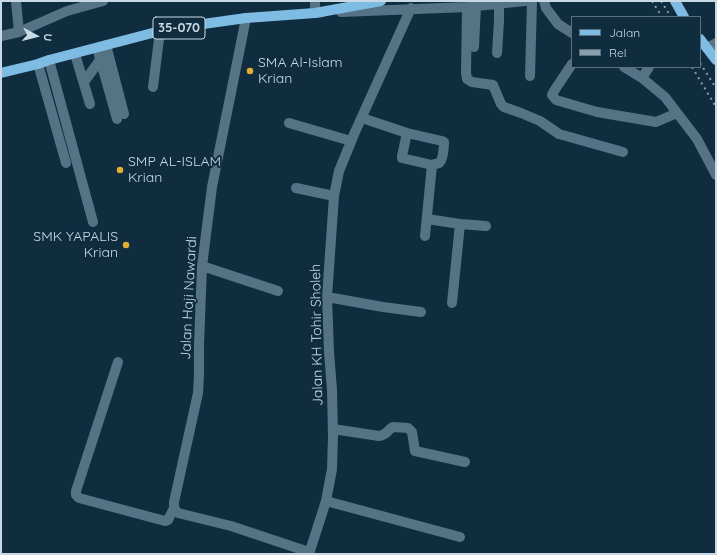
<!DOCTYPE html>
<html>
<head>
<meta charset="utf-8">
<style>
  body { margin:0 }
  #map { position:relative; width:717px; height:555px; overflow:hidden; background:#0f2d3f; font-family:Quicksand,sans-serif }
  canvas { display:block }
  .frame { position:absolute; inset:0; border:2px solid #c8d9e5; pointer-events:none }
  .legend { position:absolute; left:571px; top:16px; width:130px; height:52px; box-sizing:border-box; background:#0f2d3f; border:1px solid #597281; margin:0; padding:5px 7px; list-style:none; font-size:12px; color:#c8d9e5 }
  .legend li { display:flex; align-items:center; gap:8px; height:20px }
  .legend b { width:20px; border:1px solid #597281 }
  .north { position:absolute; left:16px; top:16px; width:40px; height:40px; -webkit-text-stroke:3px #0f2d3f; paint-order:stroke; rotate:97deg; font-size:11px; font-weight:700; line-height:16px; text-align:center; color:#c8d9e5 }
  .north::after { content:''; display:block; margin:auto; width:14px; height:18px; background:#c8d9e5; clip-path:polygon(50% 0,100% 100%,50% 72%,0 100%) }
</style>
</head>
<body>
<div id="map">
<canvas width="717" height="555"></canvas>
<div class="frame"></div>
<ul class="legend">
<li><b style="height:5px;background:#7ebce4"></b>Jalan</li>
<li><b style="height:5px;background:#889eac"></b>Rel</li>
</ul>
<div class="north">U</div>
</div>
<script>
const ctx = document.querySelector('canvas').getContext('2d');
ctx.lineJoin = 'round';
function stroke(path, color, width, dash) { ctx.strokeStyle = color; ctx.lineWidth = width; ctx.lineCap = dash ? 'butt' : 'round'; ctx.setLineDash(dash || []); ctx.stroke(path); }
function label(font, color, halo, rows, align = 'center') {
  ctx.font = font + ' Quicksand,sans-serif'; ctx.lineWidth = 4; ctx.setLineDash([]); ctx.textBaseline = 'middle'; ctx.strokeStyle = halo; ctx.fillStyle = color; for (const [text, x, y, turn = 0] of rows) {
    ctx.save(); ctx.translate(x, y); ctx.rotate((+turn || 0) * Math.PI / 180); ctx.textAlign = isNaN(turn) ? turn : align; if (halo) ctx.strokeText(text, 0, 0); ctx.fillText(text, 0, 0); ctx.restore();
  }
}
stroke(new Path2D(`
  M16,1L19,32
  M315,1V13L323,12
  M544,1L546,8L558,24L572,33
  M467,7L466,73L467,79L472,82L493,85L501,104L504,107L521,113L540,121L559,134L623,152
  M341,12L467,7L525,1
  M1,36L19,32L67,11L103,1
  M106,45L124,114
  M474,47L476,6
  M97,48L117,119
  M707,48L716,43
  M497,53L499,21V4
  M75,54L90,104
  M49,60L93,222
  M38,64L66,163
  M572,64L554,91L552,95L556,100L597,112L656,122L677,113
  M624,67L642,78L665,97L697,139L716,175
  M530,76L532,1
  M642,78L649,67
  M84,82L100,60
  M153,87L160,31
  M362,118L407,133L442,141L444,142C444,147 443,161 439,163C437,164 434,164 432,165
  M289,123L351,141
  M407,133L402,156V158L432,165L425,236
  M296,188L334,196
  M427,219L460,224L486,226
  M202,266L278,291
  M327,297L383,307L421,312
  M452,303L460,224
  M118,362L76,491V495L79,498L165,521L168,520L174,508V502L198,393L199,375V345L202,266L212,187L246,18
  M333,429L379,436C388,435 387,430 393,427L408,428L412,432L415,451L465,462
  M326,501L460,537
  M174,508L178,513L231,526L309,552
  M309,554L326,501L332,469L333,436L332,390L329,352L327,297L334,196L339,171L355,132L411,8`), '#567386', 10);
stroke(new Path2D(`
  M675,1L684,17
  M700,39L716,60
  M1,73L38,64L49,60L160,31L182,27L246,18L315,13L381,1`), '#7ebce4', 10);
stroke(new Path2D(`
  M652,1L662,17
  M661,1L671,17
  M700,63L716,88
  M692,67L716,107`), '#889eac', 2, [2, 4]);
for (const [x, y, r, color] of [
  [250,71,4,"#e2af34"],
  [120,170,4,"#e2af34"],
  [126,245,4,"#e2af34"]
]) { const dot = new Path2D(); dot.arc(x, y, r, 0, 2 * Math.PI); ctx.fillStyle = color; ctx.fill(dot); stroke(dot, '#0f2d3f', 1.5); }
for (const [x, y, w] of [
  [179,28,52]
]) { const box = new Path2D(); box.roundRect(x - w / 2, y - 11, w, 22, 3); ctx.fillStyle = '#0f2d3f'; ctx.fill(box); stroke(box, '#c8d9e5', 1); }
label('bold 13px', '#c8d9e5', null, [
  ["35-070",179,28]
]);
label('14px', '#c8d9e5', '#0f2d3f', [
  ["SMA Al-Islam",258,63],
  ["Krian",258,79],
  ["SMP AL-ISLAM",128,162],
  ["Krian",128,178],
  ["SMK YAPALIS",118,237,"right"],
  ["Krian",118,253,"right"]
], 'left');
label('14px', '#c8d9e5', '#0f2d3f', [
  ["Jalan Haji Nawardi",189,298,-87],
  ["Jalan KH Tohir Sholeh",317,335,-91]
]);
</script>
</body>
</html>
